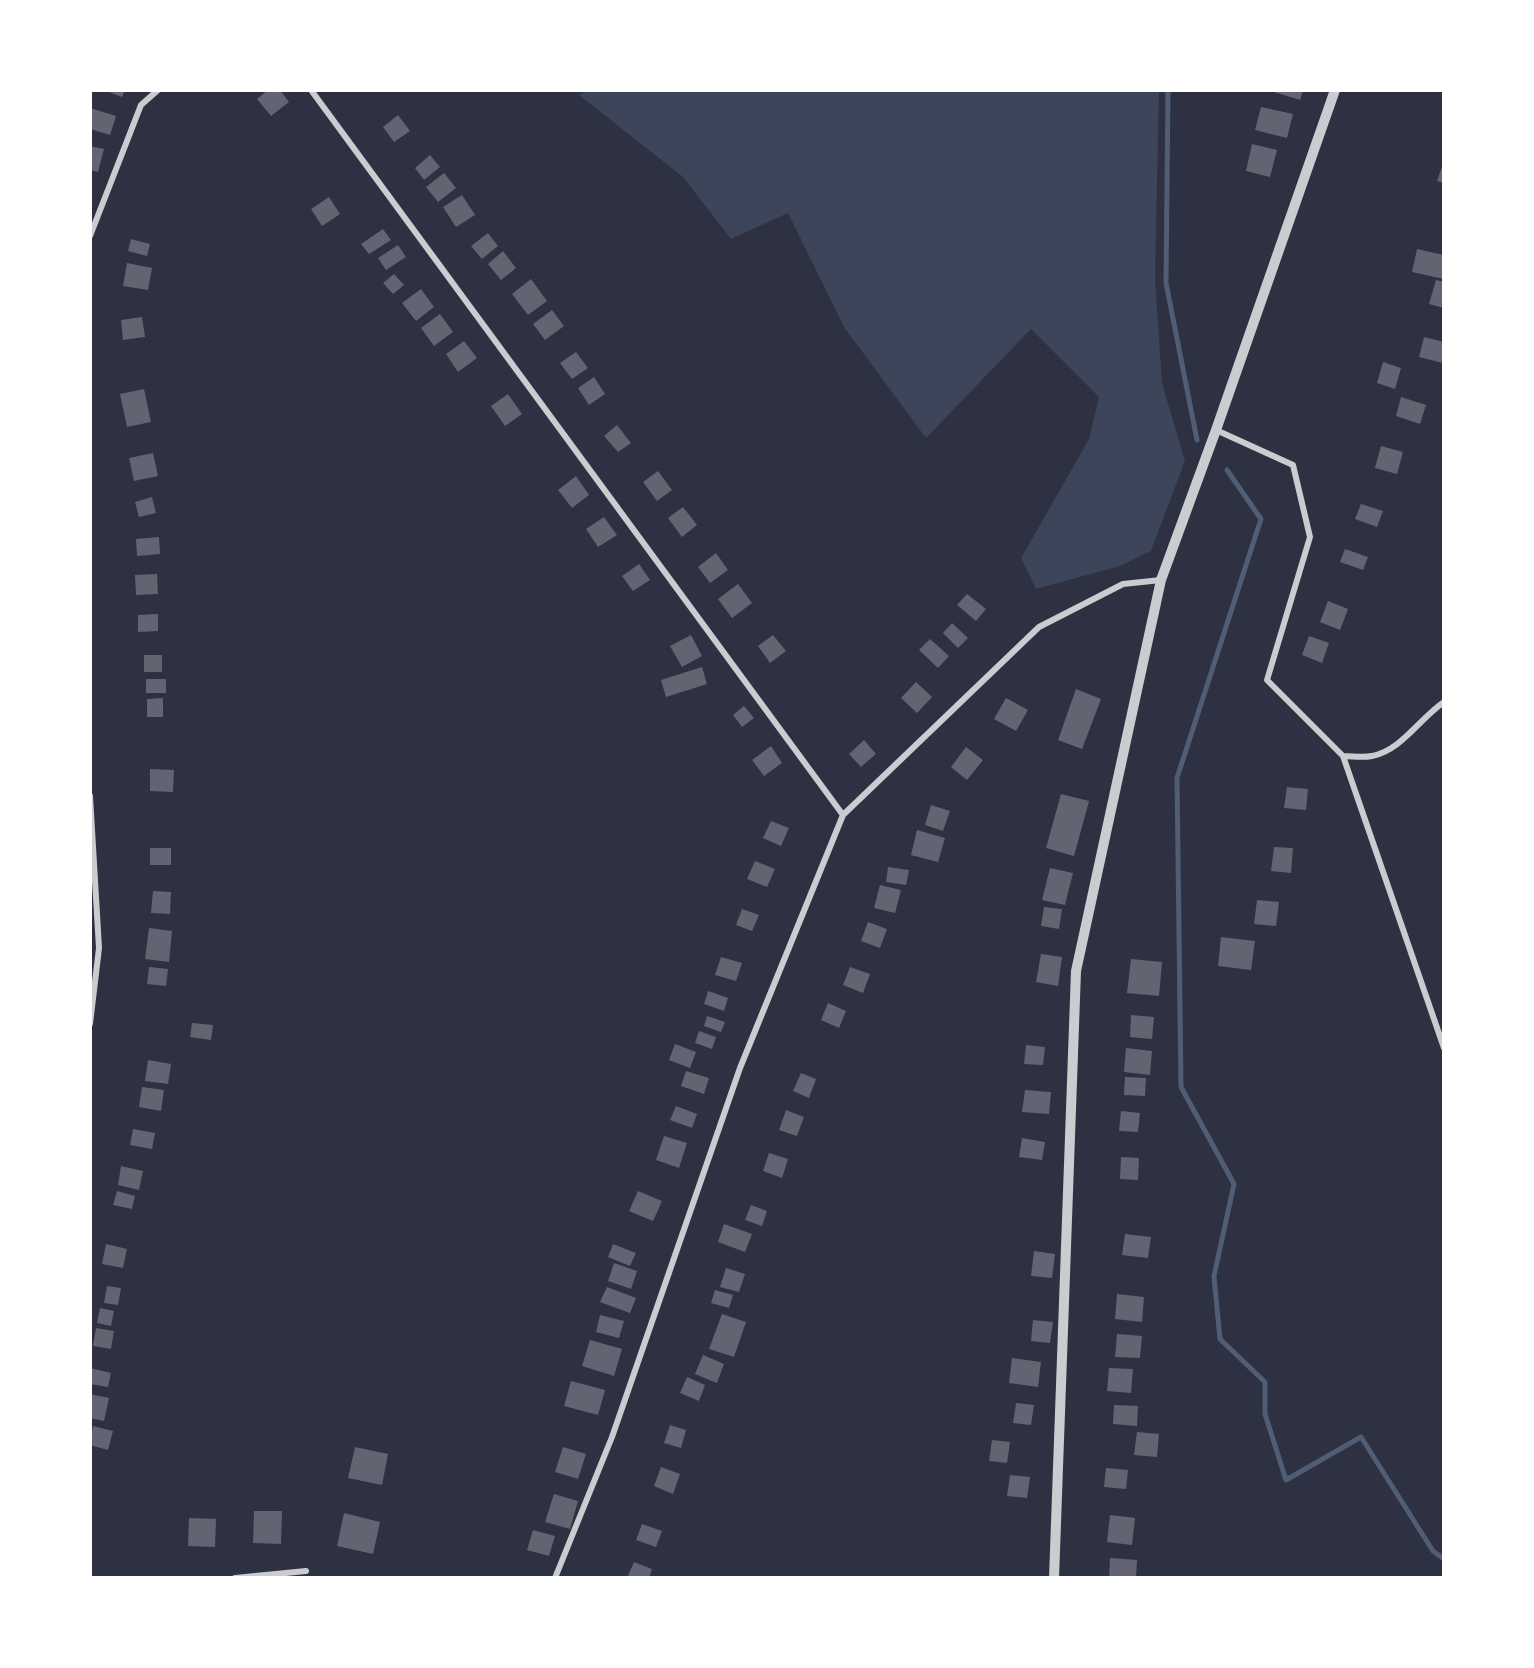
<!DOCTYPE html>
<html>
<head>
<meta charset="utf-8">
<style>
  body { margin:0 }
  #map { position:relative; width:1534px; height:1668px; overflow:hidden; background:#2d3142; font-family:Literata,serif }
  canvas { display:block }
  .frame { position:absolute; inset:0; border:92px solid #fff; pointer-events:none }
</style>
</head>
<body>
<div id="map">
<canvas width="1534" height="1668"></canvas>
<div class="frame"></div>
</div>
<script>
const ctx = document.querySelector('canvas').getContext('2d');
ctx.lineJoin = 'round';
function fill(path, color) { ctx.fillStyle = color; ctx.fill(path, 'evenodd'); }
function stroke(path, color, width, dash) { ctx.strokeStyle = color; ctx.lineWidth = width; ctx.lineCap = dash ? 'butt' : 'round'; ctx.setLineDash(dash || []); ctx.stroke(path); }
fill(new Path2D(`
  M587,90H1159L1155,279L1162,383L1185,461L1151,551L1120,566L1036,589L1021,558L1089,439L1099,397L1031,329L926,438L844,327L788,213L731,239L683,177L579,95Z`), '#3c4559');
stroke(new Path2D(`
  M1168,90L1166,283L1197,440
  M1227,470L1261,519L1177,778L1181,1087L1234,1184L1214,1276L1220,1339L1265,1382V1414L1286,1480L1361,1437L1433,1551L1444,1559`), '#4f5d75', 5);
fill(new Path2D(`
  M104,90H125L122,97Z
  M268,90H280L289,102L271,116L257,99Z
  M1275,90H1303L1300,100L1274,92Z
  M1261,107L1293,114L1287,138L1255,130Z
  M90,108L116,116L110,135L90,129Z
  M398,115L410,131L394,142L383,127Z
  M1252,144L1277,150L1270,177L1246,171Z
  M90,146L104,149L98,172L90,170Z
  M430,155L440,167L424,180L415,168Z
  M1444,161V183L1437,181Z
  M444,173L456,188L438,202L426,187Z
  M462,195L475,215L456,227L443,207Z
  M329,197L340,214L322,226L311,209Z
  M383,229L391,240L369,254L361,244Z
  M488,233L498,246L482,259L471,246Z
  M131,239L150,244L147,256L128,251Z
  M398,245L406,257L386,270L378,258Z
  M1417,249L1444,255V279L1412,272Z
  M503,251L516,268L501,280L488,264Z
  M127,263L152,268L148,290L123,286Z
  M394,274L404,285L393,294L383,283Z
  M531,279L547,301L528,315L512,294Z
  M1436,280L1444,282V308L1429,304Z
  M421,289L434,307L416,321L402,303Z
  M552,310L564,326L545,340L533,324Z
  M440,314L453,332L434,346L421,328Z
  M142,317L145,337L123,340L121,320Z
  M1424,337L1444,342L1443,363L1419,357Z
  M464,341L477,358L458,372L446,354Z
  M576,352L588,368L572,379L560,363Z
  M1383,362L1401,368L1395,389L1377,383Z
  M594,377L605,394L589,405L578,388Z
  M144,389L151,422L127,427L120,394Z
  M508,394L522,414L505,426L491,406Z
  M1401,397L1426,405L1420,424L1396,416Z
  M617,425L631,443L618,452L604,436Z
  M1381,446L1403,452L1397,474L1375,468Z
  M153,453L158,476L134,481L129,458Z
  M658,471L672,490L657,501L643,482Z
  M576,476L589,495L572,508L558,490Z
  M152,497L156,513L139,517L135,502Z
  M1361,504L1383,511L1377,527L1355,519Z
  M683,507L697,525L682,537L668,518Z
  M604,517L617,535L598,547L586,529Z
  M159,537L160,554L137,556L136,539Z
  M1345,549L1368,557L1363,570L1340,562Z
  M716,553L728,570L710,583L698,567Z
  M639,564L650,580L633,591L622,576Z
  M157,574L158,594L136,595L135,575Z
  M738,584L752,603L732,618L718,599Z
  M967,594L986,609L976,621L957,605Z
  M1328,601L1348,609L1340,630L1320,622Z
  M158,614V631L138,632V615Z
  M952,623L968,638L958,648L943,633Z
  M691,635L702,656L682,667L670,646Z
  M773,635L786,651L770,663L758,646Z
  M1309,636L1329,643L1322,663L1302,655Z
  M930,639L949,656L938,668L919,650Z
  M144,655H162V672H144Z
  M702,667L707,684L666,697L661,680Z
  M146,679H166V693H146Z
  M916,682L932,697L917,713L901,698Z
  M1076,689L1101,699L1082,749L1058,740Z
  M163,698V717H147V699Z
  M1006,698L1028,710L1016,731L994,719Z
  M744,706L754,718L742,727L733,715Z
  M864,740L876,754L861,767L849,754Z
  M771,746L782,763L764,776L752,760Z
  M966,747L983,760L967,780L951,767Z
  M150,769L174,770L173,792L150,791Z
  M1287,787L1308,789L1306,810L1284,808Z
  M1061,794L1089,801L1074,856L1046,848Z
  M931,805L950,811L943,831L925,825Z
  M771,821L789,828L781,846L763,838Z
  M917,830L945,838L938,862L911,855Z
  M1274,847L1293,848L1291,873L1271,871Z
  M150,848H171V865H150Z
  M755,861L775,869L767,887L747,879Z
  M888,867L909,870L906,885L886,882Z
  M1050,868L1073,873L1065,905L1042,900Z
  M880,885L901,890L895,913L874,908Z
  M153,891L171,892L170,914L151,913Z
  M1257,900L1279,902L1276,926L1254,924Z
  M1044,907L1062,909L1059,929L1041,926Z
  M742,909L759,915L752,931L736,925Z
  M868,922L887,929L880,948L861,941Z
  M149,928L172,931L169,962L145,959Z
  M1221,937L1255,941L1251,970L1218,966Z
  M1041,954L1062,957L1058,986L1036,982Z
  M721,957L742,963L736,981L715,975Z
  M1131,959L1162,962L1159,996L1127,993Z
  M149,967L168,969L166,986L147,984Z
  M850,967L870,974L863,993L843,985Z
  M708,991L728,998L724,1011L704,1004Z
  M828,1003L846,1011L839,1028L821,1020Z
  M1131,1015L1154,1017L1152,1039L1130,1037Z
  M707,1016L725,1022L721,1032L704,1026Z
  M192,1023L213,1025L211,1040L190,1037Z
  M699,1031L716,1037L712,1049L695,1043Z
  M675,1044L696,1052L690,1068L669,1060Z
  M1026,1045L1045,1047L1043,1065L1024,1064Z
  M1126,1048L1152,1051L1150,1075L1124,1072Z
  M148,1060L171,1064L168,1084L145,1081Z
  M686,1071L709,1078L704,1094L681,1086Z
  M801,1073L816,1079L809,1098L793,1091Z
  M1125,1077L1146,1078L1145,1096L1124,1095Z
  M142,1087L164,1090L161,1111L139,1107Z
  M1025,1090L1051,1092L1049,1114L1022,1112Z
  M676,1106L697,1114L692,1128L670,1120Z
  M786,1110L804,1117L797,1136L779,1130Z
  M1121,1111L1140,1113L1138,1132L1119,1131Z
  M133,1129L155,1133L152,1149L130,1145Z
  M664,1136L687,1143L679,1168L656,1160Z
  M1022,1138L1045,1142L1042,1160L1019,1157Z
  M769,1153L788,1159L782,1178L763,1171Z
  M1121,1157L1139,1158L1138,1180L1120,1179Z
  M121,1166L143,1171L139,1190L118,1185Z
  M117,1191L135,1196L132,1209L113,1205Z
  M638,1191L662,1201L653,1221L629,1211Z
  M751,1205L767,1211L762,1226L745,1220Z
  M724,1224L752,1234L745,1252L718,1242Z
  M1125,1234L1151,1237L1148,1258L1122,1255Z
  M106,1244L127,1249L123,1268L102,1264Z
  M613,1244L636,1253L630,1266L608,1257Z
  M1034,1251L1055,1254L1052,1278L1031,1276Z
  M614,1263L637,1271L631,1289L608,1281Z
  M726,1268L745,1274L739,1292L720,1287Z
  M107,1286L121,1288L118,1305L104,1303Z
  M607,1287L636,1298L630,1313L600,1302Z
  M715,1290L733,1295L729,1308L711,1303Z
  M1117,1294L1144,1297L1142,1322L1115,1319Z
  M100,1308L114,1311L111,1326L97,1323Z
  M722,1314L746,1322L734,1357L709,1349Z
  M600,1315L624,1321L619,1338L596,1332Z
  M1033,1320L1053,1322L1050,1343L1031,1341Z
  M96,1328L114,1331L111,1349L93,1346Z
  M1117,1334L1142,1336L1140,1358L1115,1357Z
  M590,1340L622,1349L614,1376L582,1366Z
  M703,1355L724,1364L717,1383L695,1374Z
  M1012,1358L1041,1362L1038,1387L1009,1383Z
  M90,1368L111,1373L108,1387L90,1384Z
  M1109,1368L1133,1369L1131,1393L1107,1391Z
  M687,1377L705,1385L699,1401L680,1393Z
  M571,1381L605,1390L598,1415L564,1406Z
  M90,1394L109,1398L104,1421L90,1418Z
  M1016,1403L1034,1405L1031,1425L1013,1423Z
  M1114,1405L1138,1406L1137,1426L1113,1424Z
  M670,1425L686,1430L681,1448L664,1443Z
  M93,1426L113,1431L108,1450L90,1445Z
  M1137,1432L1159,1434L1157,1457L1134,1455Z
  M992,1440L1010,1442L1007,1463L989,1461Z
  M355,1447L388,1454L382,1485L348,1478Z
  M563,1447L586,1454L578,1479L555,1472Z
  M661,1467L680,1474L673,1494L654,1486Z
  M1106,1468L1128,1470L1126,1489L1104,1487Z
  M1010,1475L1030,1477L1027,1498L1007,1496Z
  M554,1494L578,1501L570,1529L545,1522Z
  M254,1511H282L281,1544L253,1543Z
  M344,1513L380,1522L373,1554L337,1546Z
  M1110,1515L1135,1518L1132,1545L1107,1542Z
  M189,1518L216,1519L215,1547L188,1546Z
  M642,1524L662,1531L656,1547L636,1540Z
  M533,1530L555,1536L549,1556L527,1550Z
  M1110,1558L1137,1560L1136,1578H1109Z
  M634,1562L652,1569L649,1578H627Z`), '#626471');
stroke(new Path2D(`
  M311,90L843,815
  M90,236L141,105L158,90
  M1216,430L1293,465L1310,537L1267,680L1343,756L1444,1048
  M1343,756C1353,756 1362,758 1372,756C1402,750 1420,718 1444,702
  M90,796L99,948L90,1024
  M235,1578L306,1571
  M555,1578L612,1437L740,1068L843,815L1039,627L1123,584L1161,580`), '#caccd0', 6);
stroke(new Path2D(`
  M1054,1578L1076,971L1161,580L1216,430L1335,90`), '#caccd0', 10);
</script>
</body>
</html>
